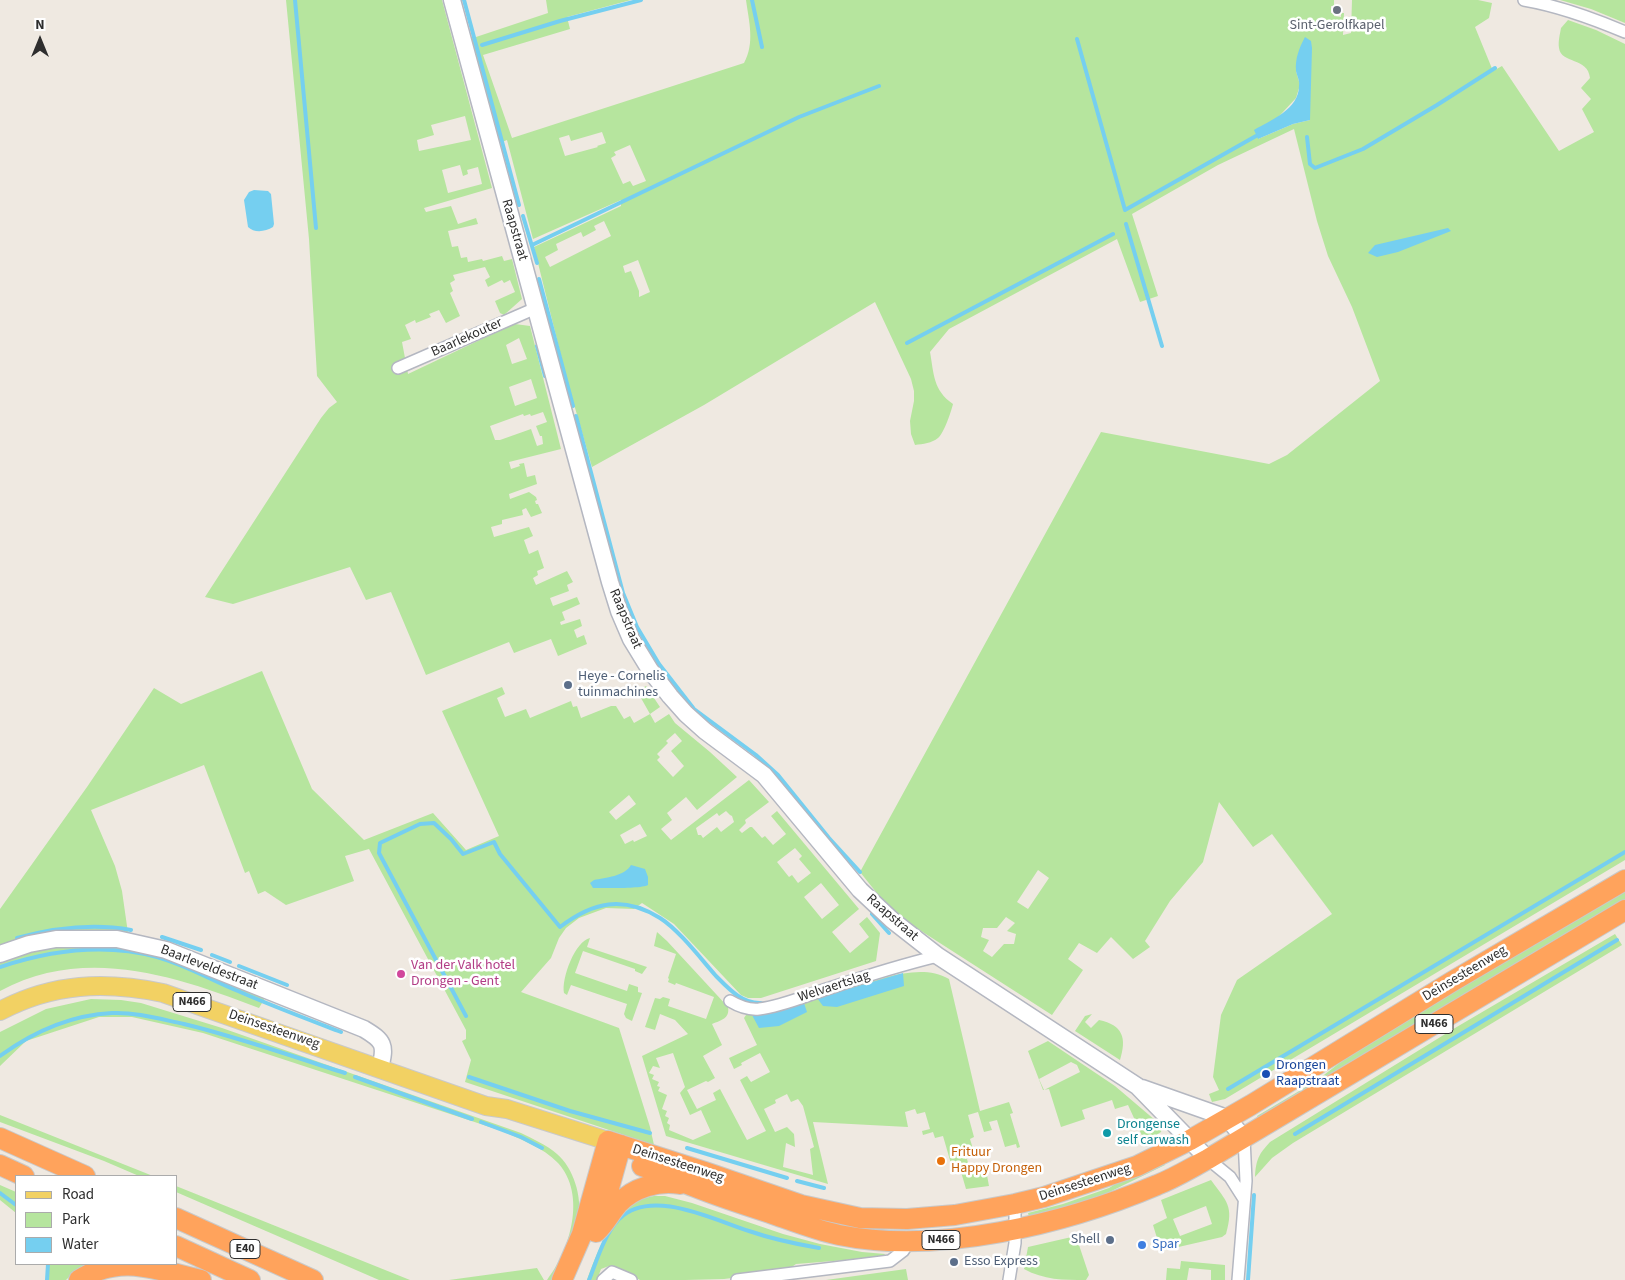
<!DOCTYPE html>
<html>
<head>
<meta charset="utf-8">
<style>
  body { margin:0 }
  #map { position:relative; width:1625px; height:1280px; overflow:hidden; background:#efe9e1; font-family:"Source Sans 3",sans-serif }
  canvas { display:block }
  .legend { position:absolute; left:15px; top:1175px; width:162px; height:90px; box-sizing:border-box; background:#fff; border:1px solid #ababab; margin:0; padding:6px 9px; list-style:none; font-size:15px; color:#2e2e2e }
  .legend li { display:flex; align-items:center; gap:10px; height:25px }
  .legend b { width:25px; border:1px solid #ababab }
  .north { position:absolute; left:15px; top:15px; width:50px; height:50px; -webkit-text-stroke:4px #fff; paint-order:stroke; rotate:0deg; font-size:14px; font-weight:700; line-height:20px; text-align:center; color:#2e2e2e }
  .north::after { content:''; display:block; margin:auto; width:18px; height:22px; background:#2e2e2e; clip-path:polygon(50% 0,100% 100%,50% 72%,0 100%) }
</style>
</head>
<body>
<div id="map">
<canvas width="1625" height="1280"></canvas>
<ul class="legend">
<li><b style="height:6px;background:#f2d163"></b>Road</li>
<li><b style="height:14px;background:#b6e59e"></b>Park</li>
<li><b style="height:14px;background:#75cff0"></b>Water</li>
</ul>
<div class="north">N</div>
</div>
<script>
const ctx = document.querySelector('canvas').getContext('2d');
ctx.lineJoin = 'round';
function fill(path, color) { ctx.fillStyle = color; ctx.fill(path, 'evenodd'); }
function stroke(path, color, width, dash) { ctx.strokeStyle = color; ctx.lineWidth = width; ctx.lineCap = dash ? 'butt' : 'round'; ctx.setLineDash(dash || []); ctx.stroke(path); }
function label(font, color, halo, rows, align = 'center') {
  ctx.font = font + ' "Source Sans 3",sans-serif'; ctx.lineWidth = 5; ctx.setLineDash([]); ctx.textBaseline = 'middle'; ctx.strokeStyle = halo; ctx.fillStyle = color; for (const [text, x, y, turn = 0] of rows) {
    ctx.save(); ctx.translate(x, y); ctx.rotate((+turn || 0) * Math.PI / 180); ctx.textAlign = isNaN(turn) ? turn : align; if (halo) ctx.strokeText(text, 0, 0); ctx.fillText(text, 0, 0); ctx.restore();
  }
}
fill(new Path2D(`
  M286,0H442L492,188L424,208L426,212L451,206L458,224L476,218L478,224L448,231L452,247L458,246L461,258L467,257L468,262L482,259L483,261L502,256L504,261L512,259L522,299L504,315L500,313L495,301L515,292L510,280L504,283L502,280L488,287L485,280L490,277L485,267L453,275L455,280L450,283L453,291L450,293L460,316L446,323L439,310L429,314L431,317L416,323L415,320L405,325L411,339L402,342L408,374L507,327L515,324L530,326L561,449L509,462L511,469L520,466L519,464L524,463L527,477L535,475L537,484L509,494L510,499L529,492L536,497L537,500L535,501L536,504H538L542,513L531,517L526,508L522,510L523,515L502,520V524L491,527L494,537L529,527L533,536L524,540L529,554L538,550L544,568L537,571L538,575L533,578L536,585L567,571L573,582L567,585L569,591L550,598L553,606L577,597L580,604L562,612L565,620L560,622L561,625L580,619L582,626L574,630L577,638L584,635L587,644L558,656L551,639L514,653L509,642L426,675L391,592L366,600L350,567L233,604L205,597L321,418L329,408L337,402L317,376L309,239ZM465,116L471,140L419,151L417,140L434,135L431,125ZM460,165L463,176L468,174L467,170L478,167L482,184L448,193L442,170ZM519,338L527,359L512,364L506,345ZM531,379L537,398L515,406L509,387ZM543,412L547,422L536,426L540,436H542L543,444L537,446L531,429L500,440H495L490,426L523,414L524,416L530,414L531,416Z
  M546,0H631L567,17L570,29L483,55L512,138L744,63C755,43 749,22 746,0H1334V6H1331V13H1334V16L1341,17V13H1344L1343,35L1351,33L1352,0H1478L1492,3L1489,18L1475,27L1493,71L1502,66L1559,151L1594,132L1582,109L1591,99L1581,88L1590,78C1588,57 1561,64 1559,48C1558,41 1560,34 1561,28L1568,20L1596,30L1625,44V860L1225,1099L1212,1102L1209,1094L1219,1090L1213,1077L1221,1015L1237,980L1332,914L1272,834L1253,847L1219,802L1203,862L1170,901L1145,941L1150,947L1133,959L1111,937L1097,953L1079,943L1068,959L1083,970L1052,1015L904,920L888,907L860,872L1101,432L1269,464L1287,455L1380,381L1352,307L1328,256L1317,221L1294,129L1218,165L1132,214L1158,296L1140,302L1117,239L949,329L930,352C934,374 933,390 953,404C951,412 944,433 938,438C932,443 923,444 915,445L911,434L910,421L914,401V391L911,379L875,302L704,405L592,467L567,380L534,247L621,206V200L533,239L507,140L497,144L470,39L548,13ZM1296,71L1310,85V120L1293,124L1258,139L1296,98L1300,85ZM602,132L606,143L597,146L598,147L565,156L559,138L569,135L571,141ZM630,145L646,181L633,186L630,181L623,184L611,158L616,155L614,152ZM604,221L611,236L550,267L545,257L558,250L556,244L581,232L583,237L596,230L594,226ZM638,260L650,292L639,297V291L631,271L625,273L623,266ZM1038,870L1049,878L1028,909L1017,902ZM1006,917L1015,923L1007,931L1016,934L1014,944H1004L992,957L983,951L989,940L981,937L983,928H997Z
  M1560,0H1625V23L1591,9Z
  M262,671L312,789L364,840L433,813L466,850L499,836L442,711L502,687L505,694L497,698L505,717L526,709L530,718L571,701L573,707L577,706L581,718L611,706H616L624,719L630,716L634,723L650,714L637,691L646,686L660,707L650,714L655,723L669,714L675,723L710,752L737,777L697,810L686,797L667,813L672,820L661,829L671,840L749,780L769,802L745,820L746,823L739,830L742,833L750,827H752L762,838L765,836L773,845L786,834L771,816L777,811L859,909L832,932L850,953L869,937L859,924L867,917L880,933L876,961L761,998H748L741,995L674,924L642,903L634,909L606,908L579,918L566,928L559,938L551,958L521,992L619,1028L650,1127L654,1145L465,1082L471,1060L462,1041L466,1039V1030L369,849L345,856L354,881L286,905L265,891L258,894L249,871L245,873L204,765L91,810L115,866L122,891L128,933L77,931L0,946V909L87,787L154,688L181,704ZM675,733L682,741L671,751L684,766L673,777L657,760L660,757L657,754L668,743L666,741ZM629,795L636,804L616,820L609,812ZM726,811L730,815L732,816L734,822L721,832L717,827L703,838L701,835H698L696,828L717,813L719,816ZM640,824L647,836L634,842L633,840L625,844L620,835ZM795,848L802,856L799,859L811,873L798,883L792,875L789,877L777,862ZM821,883L839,905L822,919L804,897Z
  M1625,887V900L1258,1119L1257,1116L1316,1081L1354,1052Z
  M657,932L667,941L728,1007C730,1018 722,1020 712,1024L722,1045L703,1056L715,1078L708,1082L706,1081L687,1090L697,1109L716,1100L713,1093L720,1089L747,1140L766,1131L740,1080L747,1076L751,1082L770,1072L760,1053L741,1063L742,1065L734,1069L729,1058L757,1045L744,1018L746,1015H762L887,977C907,972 930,968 949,979L980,1111L1009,1102L1013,1113L1010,1114L1020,1147L1017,1148L1016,1144L1005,1147L997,1120L989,1122L992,1130L984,1132L978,1112L968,1115L974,1137L970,1139L973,1149L963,1152L965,1159H967L971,1174L986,1170L989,1186L966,1189L959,1165L952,1167L943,1136L935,1138L933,1132L923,1135L922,1131L930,1129L925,1112L917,1114L915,1109L905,1112L908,1127L813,1122L828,1184L666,1136L642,1056L688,1034L675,1020L660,1014L655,1030L645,1027L655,998L660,999L663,997L670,999L668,1006L706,1019L714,997L676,983L675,985L668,982L669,979L668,978L676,954L654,946ZM673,1053L685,1087L680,1093L690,1115L701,1110L711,1132L693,1140L669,1130L670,1125L667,1123L669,1118L665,1116L667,1111L662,1109L667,1095L658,1091L660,1087L657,1086L659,1082L652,1079L654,1075L649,1073L653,1066L660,1068L656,1058ZM787,1094L791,1102L798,1099L803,1106L814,1147L810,1149L813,1175L783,1167L786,1143L795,1147L794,1134L787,1127L775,1132L764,1109L776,1103L775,1100Z
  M1615,934L1622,945L1293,1143L1272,1158L1255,1177C1256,1159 1259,1154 1270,1142L1455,1028Z
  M590,938L587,947L647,967L642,974L635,971V969L583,951L575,973L627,991L629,984L638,987V992L642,993L632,1021L626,1018L624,1014L627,1004L571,985L567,995L564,993C561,979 575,941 590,938Z
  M62,946L128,947L162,955L265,998L259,1008C176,976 85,945 0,991V961L24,952Z
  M91,999L121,1000L141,1003L222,1028L521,1133C533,1139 547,1145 557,1154C573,1167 583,1198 578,1218C573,1239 564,1260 557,1280H547C570,1250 587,1195 558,1163C543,1147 521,1140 502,1131L203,1033L132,1017H99L26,1041L0,1066V1032L46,1009Z
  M1092,1014L1085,1022L1091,1028L1099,1020C1123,1025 1127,1038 1120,1060L1075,1031L1085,1016Z
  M1048,1041L1115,1086L1162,1126L1161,1132L1145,1142L1128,1105L1115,1109L1112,1100L1082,1110L1085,1119L1061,1127L1049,1089L1043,1090L1028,1051ZM1071,1062L1077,1065L1080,1072L1044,1090L1039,1079Z
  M0,1115L153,1176H139L104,1161L0,1122Z
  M1163,1162L1165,1165L1093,1200L1029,1217L1028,1213L1063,1204L1109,1188L1127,1177Z
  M1211,1180C1227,1202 1234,1206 1226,1234L1222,1237L1161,1251L1153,1225L1167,1218L1161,1200ZM1206,1206L1212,1224L1180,1236L1173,1219Z
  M0,1185L16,1192V1213L0,1200Z
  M176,1186L410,1280H379L176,1192Z
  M654,1196H665L692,1203L783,1234L820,1244L862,1252L885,1254L883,1257L796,1264L786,1271L724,1279L685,1280H640L615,1267L609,1266L601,1269L597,1280H587C593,1262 606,1231 617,1216C625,1205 641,1198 654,1196Z
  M1076,1236L1089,1275L1086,1280C1063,1280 1044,1280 1024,1269L1028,1247Z
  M1181,1261L1225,1265V1280H1211V1270L1189,1268L1187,1280H1166L1167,1268L1180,1269Z
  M48,1264H96L69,1277L66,1280H49Z
  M537,1268L544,1280H449Z
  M906,1269L908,1280H826Z`), '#b6e59e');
fill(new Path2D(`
  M1305,37L1311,41L1312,48L1310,120L1293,124L1258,139L1254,130C1271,120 1299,109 1299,86C1300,81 1297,76 1296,71C1295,59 1299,48 1305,37Z
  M254,190L268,191L271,194L274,224L273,227C265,232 254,233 248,227L244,200L249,192Z
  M1448,228L1451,231L1398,252L1377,257L1368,253L1375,245Z
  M631,865L645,869L648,877V885C641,889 603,888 593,888L590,883L594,880C605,878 625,876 631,865Z
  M903,973L904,986L837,1007L823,1006L817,998Z
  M804,1003L807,1012L779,1026L759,1028L752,1015H762Z`), '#75cff0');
stroke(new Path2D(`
  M295,0L316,228
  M464,0L519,205
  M752,0L762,47
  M1077,39L1125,210L1256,136
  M482,45L560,21L641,0
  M1307,137L1310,164L1315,168L1363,149L1437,105L1495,68
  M523,216L537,263
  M1126,224L1162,346
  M532,245L799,117L879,86
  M539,279L573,406
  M907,343L1113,234
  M537,346L545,376
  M576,416L623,593L637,627L659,664L694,709L756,755L778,775L829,838L860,872
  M872,914L889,933
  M162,937L201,950
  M17,938C54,928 92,923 131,930
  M212,955L230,962
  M239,966L287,985
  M0,967C51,950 105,943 157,957C186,965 211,980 238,991C272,1006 307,1019 341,1032
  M466,1016L379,853L380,843L420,824L434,823L451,839L463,854L494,842L500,854L560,927C593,902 623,895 660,918C679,930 701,959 716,976C728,988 742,1004 761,1003
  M0,1056C33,1032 71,1015 112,1013C136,1012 160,1019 184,1024C238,1037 291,1056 345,1073
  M355,1077L472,1119
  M469,1077L570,1111L650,1133
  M1228,1089L1625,852
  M481,1122L521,1137L542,1148
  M1295,1134L1617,940
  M687,1148L787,1178
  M797,1181L824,1188
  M0,1193L16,1205
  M47,1280L48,1264
  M589,1280C597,1260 604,1235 619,1219C651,1187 714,1220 749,1231C772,1239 796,1244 819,1248
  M1248,1280L1254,1195`), '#75cff0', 4);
const street = new Path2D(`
  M1524,0C1559,6 1592,18 1625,32
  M398,368L536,308
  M730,1001C740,1007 748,1010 759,1009C784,1006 807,995 830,988C866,976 901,965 938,956
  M1208,1159L1230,1177L1244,1199
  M603,1280L612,1272L631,1280
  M737,1280L890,1261L903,1251L909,1242
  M1009,1280L1015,1243V1204
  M1238,1280L1246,1181L1244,1138`);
const secondary = new Path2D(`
  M452,0L610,582L619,611L631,639L650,670L670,696L686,714L705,731L764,775L860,890L892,920L938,956L1137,1086L1208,1159
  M0,954L29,944L56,939H117L166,950L364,1029C384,1041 386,1045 380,1068
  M1142,1088L1227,1118L1244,1138`);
const primary = new Path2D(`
  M0,1011C53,983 105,981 163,993L486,1106L507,1109L608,1141`);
const highway = new Path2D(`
  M0,1138L85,1176
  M0,1165L24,1176
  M642,1166C660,1172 677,1180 695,1187C720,1197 745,1205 770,1213C793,1221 815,1230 839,1235C938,1255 1065,1224 1157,1185C1175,1178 1191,1168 1208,1159L1625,910
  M602,1213L621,1145
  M176,1218L313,1280
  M596,1232C605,1224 610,1213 618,1204C633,1188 658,1180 680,1184
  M176,1246L250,1280
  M79,1280C121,1253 156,1270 201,1280
  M562,1280L582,1234L608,1141L705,1172L801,1205L860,1218L907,1219L955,1215L1015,1204L1044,1197L1137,1166L1190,1140L1251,1105L1453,981L1625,880`);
stroke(street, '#b4b7c1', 14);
stroke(secondary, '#b4b7c1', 19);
stroke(primary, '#c9c9c9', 20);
stroke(highway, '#c9c9c9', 22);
stroke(street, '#fff', 11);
stroke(secondary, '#fff', 16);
stroke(primary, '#f2d163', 18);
stroke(highway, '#ffa35c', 20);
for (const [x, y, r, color] of [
  [1337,10,5,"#6b7280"],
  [568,685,5,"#5c6f8a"],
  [401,974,5,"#d1479c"],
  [1266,1074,5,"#1a4fb4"],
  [1107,1133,5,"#0f9aa8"],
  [941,1161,5,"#e8710a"],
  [1110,1240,5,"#5c6f8a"],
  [1142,1245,5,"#3f7fe0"],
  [954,1262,5,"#5c6f8a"]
]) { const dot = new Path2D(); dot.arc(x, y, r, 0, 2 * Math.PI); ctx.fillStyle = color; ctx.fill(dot); stroke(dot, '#fff', 2); }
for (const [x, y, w] of [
  [192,1002,38],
  [1434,1024,38],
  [941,1240,38],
  [245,1249,30]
]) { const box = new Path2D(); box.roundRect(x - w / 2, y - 9.5, w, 19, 4); ctx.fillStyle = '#fff'; ctx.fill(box); stroke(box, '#2e2e2e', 1); }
label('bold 12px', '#2e2e2e', null, [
  ["N466",192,1002],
  ["N466",1434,1024],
  ["N466",941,1240],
  ["E40",245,1249]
]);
label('14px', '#5b616d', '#fff', [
  ["Sint-Gerolfkapel",1337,26]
]);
label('14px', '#2e2e2e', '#fff', [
  ["Raapstraat",514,230,74],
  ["Baarlekouter",467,338,-24],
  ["Raapstraat",625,619,67],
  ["Raapstraat",892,918,41],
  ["Baarleveldestraat",209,968,21],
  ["Deinsesteenweg",1465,974,-31],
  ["Welvaertslag",834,987,-18],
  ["Deinsesteenweg",274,1030,19],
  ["Deinsesteenweg",678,1164,18],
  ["Deinsesteenweg",1085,1183,-18]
]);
label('14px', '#4e5e75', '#fff', [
  ["Heye - Cornelis",578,677],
  ["tuinmachines",578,693],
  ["Shell",1100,1240,"right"],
  ["Esso Express",964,1262]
], 'left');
label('14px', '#b23c85', '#fff', [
  ["Van der Valk hotel",411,966],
  ["Drongen - Gent",411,982]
], 'left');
label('14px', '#164399', '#fff', [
  ["Drongen",1276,1066],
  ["Raapstraat",1276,1082]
], 'left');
label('14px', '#0d838f', '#fff', [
  ["Drongense",1117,1125],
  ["self carwash",1117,1141]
], 'left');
label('14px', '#c56008', '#fff', [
  ["Frituur",951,1153],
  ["Happy Drongen",951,1169]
], 'left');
label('14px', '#366cbe', '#fff', [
  ["Spar",1152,1245]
], 'left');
</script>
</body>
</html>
